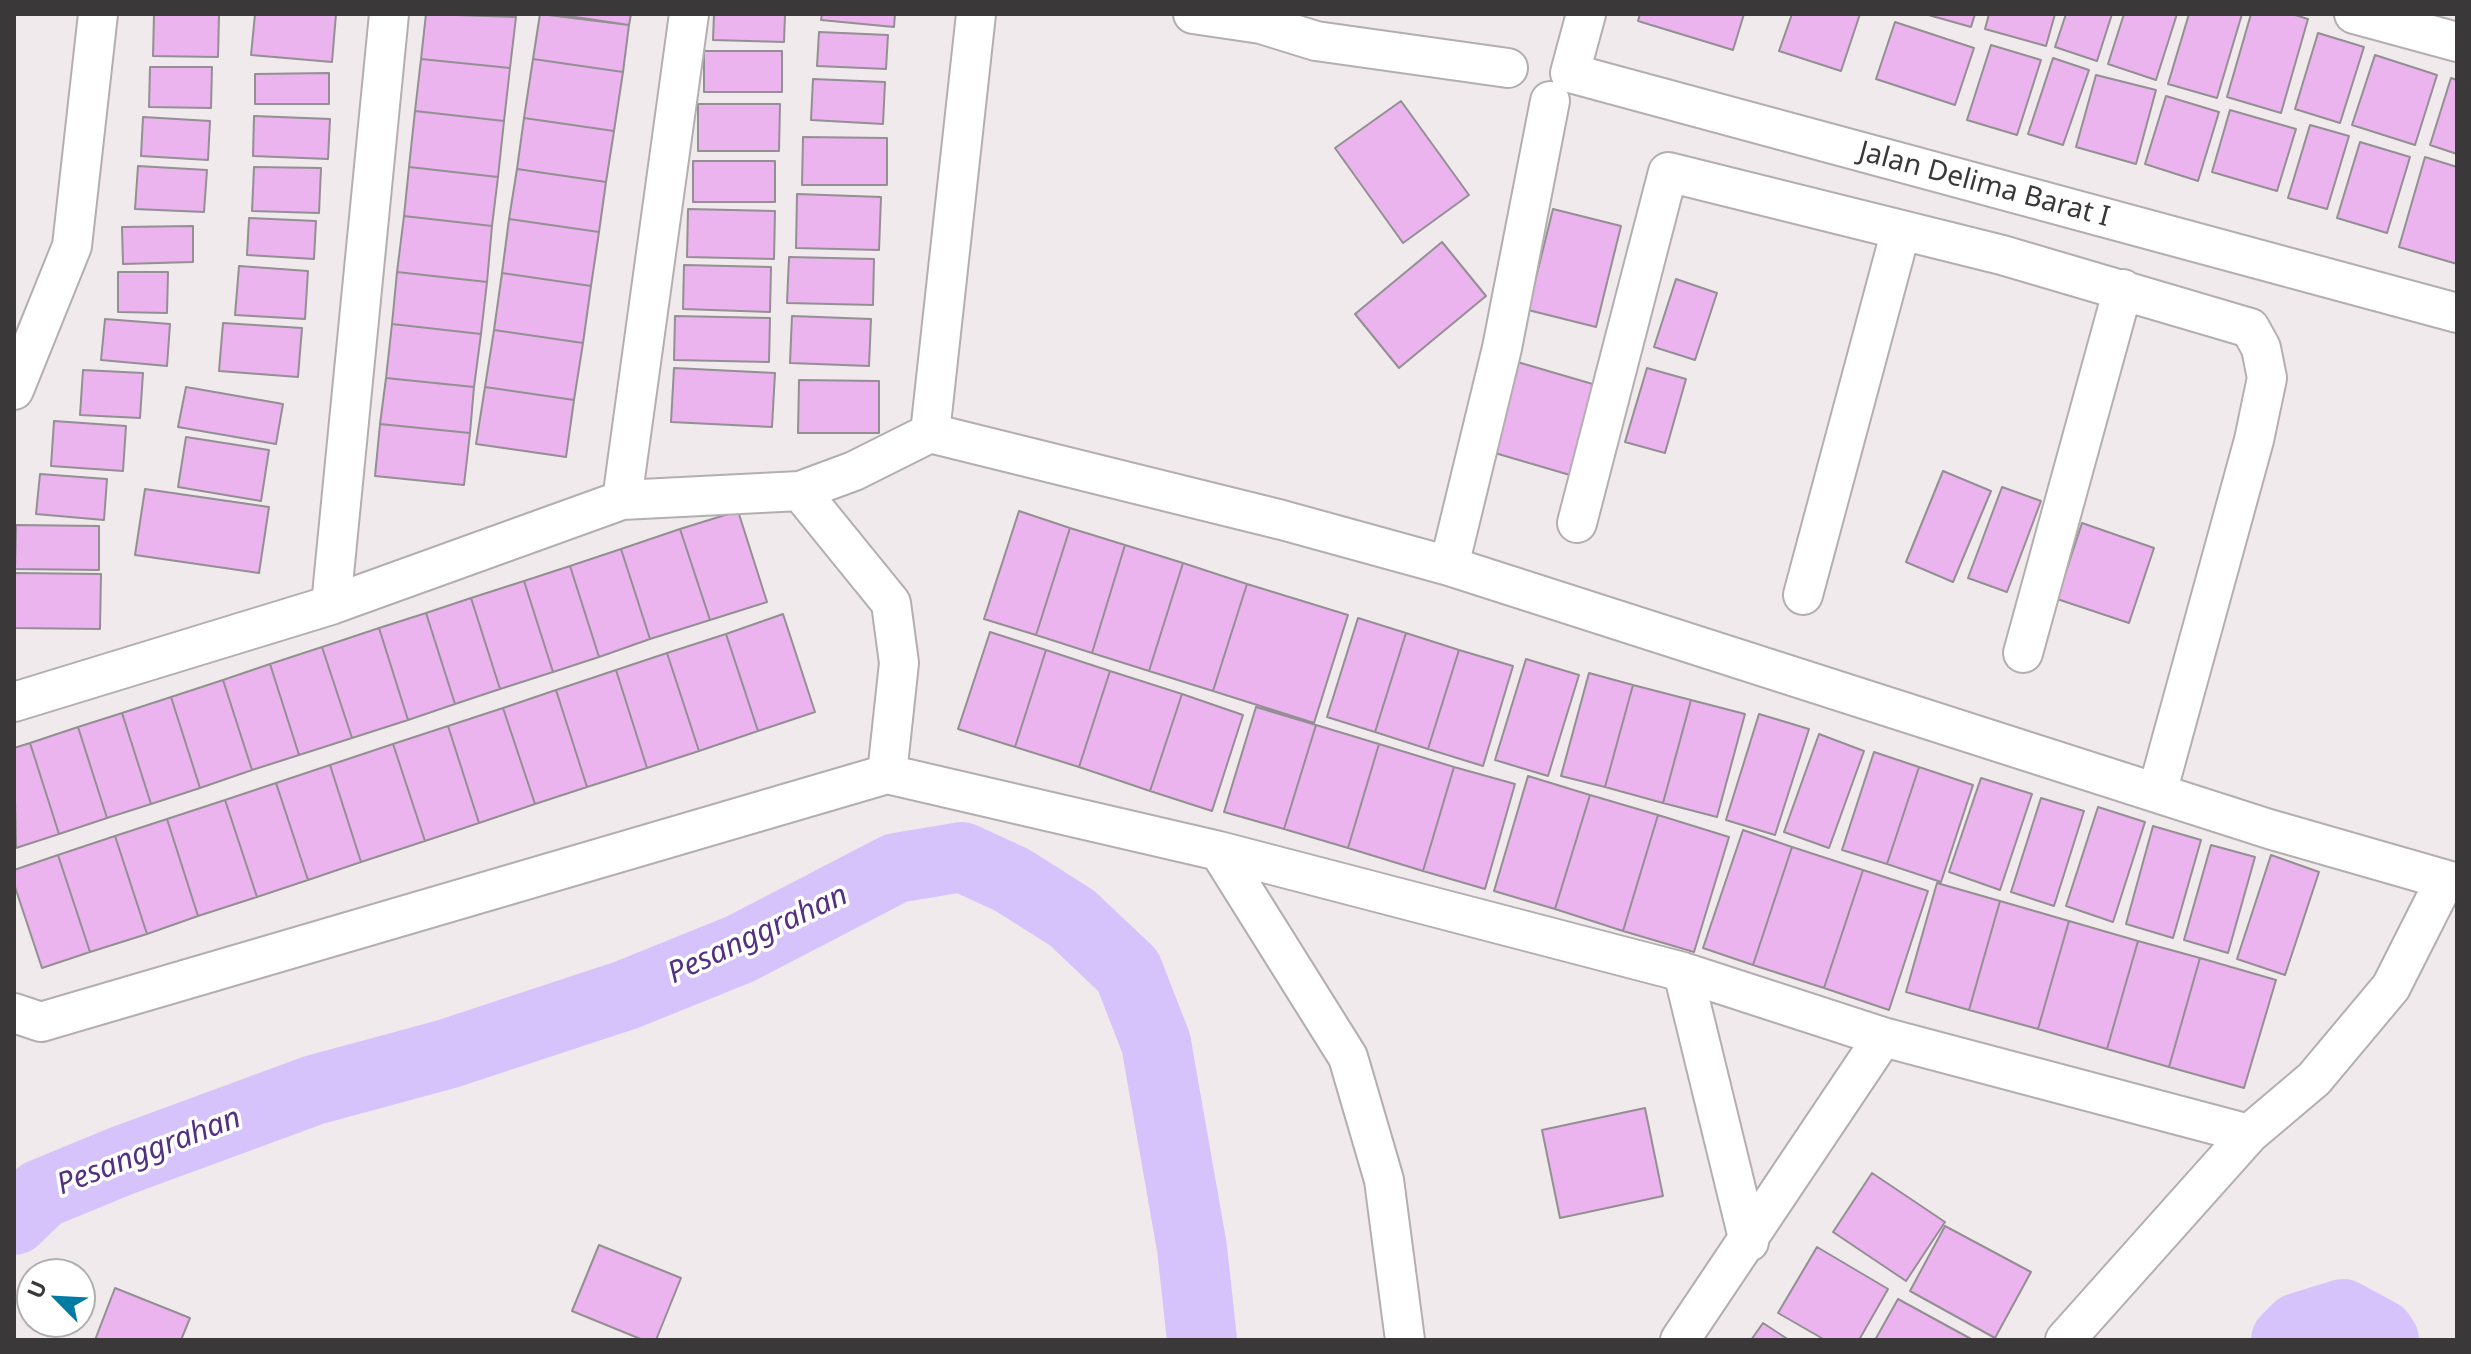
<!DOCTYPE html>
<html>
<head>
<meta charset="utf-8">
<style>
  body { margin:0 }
  #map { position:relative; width:2471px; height:1354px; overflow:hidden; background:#f0eaec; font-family:"Noto Sans",sans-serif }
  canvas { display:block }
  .frame { position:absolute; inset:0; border:16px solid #3a3839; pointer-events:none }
  .north { position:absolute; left:16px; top:1258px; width:80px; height:80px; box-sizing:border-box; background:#fff; border:2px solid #b0afb0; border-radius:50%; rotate:294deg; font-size:22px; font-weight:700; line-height:32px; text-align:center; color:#3a3839 }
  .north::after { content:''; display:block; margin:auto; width:28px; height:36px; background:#007ba2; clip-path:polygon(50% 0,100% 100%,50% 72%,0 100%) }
</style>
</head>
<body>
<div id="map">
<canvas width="2471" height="1354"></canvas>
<div class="frame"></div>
<div class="north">U</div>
</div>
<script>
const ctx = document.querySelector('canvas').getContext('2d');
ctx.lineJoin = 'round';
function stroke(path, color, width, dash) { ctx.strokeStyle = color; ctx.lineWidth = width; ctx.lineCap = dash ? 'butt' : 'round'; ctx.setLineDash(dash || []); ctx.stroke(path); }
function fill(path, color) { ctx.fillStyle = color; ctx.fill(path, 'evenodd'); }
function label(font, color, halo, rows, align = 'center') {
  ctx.font = font + ' "Noto Sans",sans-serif'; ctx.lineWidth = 7; ctx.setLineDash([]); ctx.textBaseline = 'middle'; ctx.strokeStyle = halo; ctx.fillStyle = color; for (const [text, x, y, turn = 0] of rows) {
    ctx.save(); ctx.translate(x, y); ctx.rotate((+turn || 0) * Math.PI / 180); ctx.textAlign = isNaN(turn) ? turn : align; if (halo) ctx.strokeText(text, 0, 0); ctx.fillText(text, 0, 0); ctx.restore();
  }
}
stroke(new Path2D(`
  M14,1220L41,1194L121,1161L314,1090L447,1054L626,995L740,949L896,868L962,857L1012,880L1072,918L1128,971L1156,1043L1192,1248L1202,1340
  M2286,1340L2298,1328L2343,1314L2380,1334L2384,1340`), '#d7c3fb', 70);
const building = new Path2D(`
  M154,14L219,15L218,57L153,56Z
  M255,14H336L332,62L251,55Z
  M426,14L516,17L510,68L421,59Z
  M540,14L629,25L623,72L533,59Z
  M555,14H631L629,25Z
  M714,14H785L784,42L713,40Z
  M822,14H895L894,27L821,20Z
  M1640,14H1744L1733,50L1638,21Z
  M1792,14H1860L1841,71L1779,51Z
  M1925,14H1975L1971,27Z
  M1989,14H2055L2046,46L1985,29Z
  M2066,14H2112L2097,61L2055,47Z
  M2124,14H2177L2156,80L2108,64Z
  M2189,14H2242L2217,98L2168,84Z
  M2251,14H2292L2308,19L2281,113L2227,97Z
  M1895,22L1974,48L1955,105L1876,79Z
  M819,32L888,35L886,69L817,66Z
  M2318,33L2364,47L2340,123L2295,109Z
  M1991,45L2041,60L2017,135L1967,120Z
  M704,51H782V92H704Z
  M2375,55L2437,75L2415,145L2352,125Z
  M2053,58L2089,70L2063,145L2028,134Z
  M421,59L510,68L504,121L415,111Z
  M533,59L623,72L614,131L524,118Z
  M150,67H212L211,108L149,107Z
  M329,73V104H255V74Z
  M2096,75L2156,90L2136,164L2076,147Z
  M2451,78L2457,80V154L2430,145Z
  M813,79L885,82L883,124L811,120Z
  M2166,96L2219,112L2198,181L2145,164Z
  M1401,101L1469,195L1403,243L1335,148Z
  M698,104H780L779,151H698Z
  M2230,110L2296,129L2277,191L2212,172Z
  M415,111L504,121L498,177L409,167Z
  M254,116L330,119L328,159L253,156Z
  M143,117L210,121L208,160L141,156Z
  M524,118L614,131L606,182L517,169Z
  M2310,125L2349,136L2327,209L2288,198Z
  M803,137L887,138V185H802Z
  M2360,142L2410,157L2387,233L2337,218Z
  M2425,157L2457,167V264L2399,247Z
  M693,161H775V202H693Z
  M138,166L207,170L204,212L135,209Z
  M254,167L321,168L319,213L252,211Z
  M409,167L498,177L492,226L404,216Z
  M517,169L606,182L599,232L509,219Z
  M797,194L881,197L879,250L796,248Z
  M688,209L775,211L774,259L687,257Z
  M1553,209L1621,226L1596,327L1528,310Z
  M404,216L492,226L487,282L397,272Z
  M249,218L316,221L314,259L247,255Z
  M509,219L599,232L591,286L502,273Z
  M193,226V262L123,264L122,227Z
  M1442,242L1486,296L1399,368L1355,314Z
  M789,257L874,259L873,305L787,303Z
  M684,265L771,267L770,312L683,309Z
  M239,266L308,271L305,319L235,315Z
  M118,272H168L167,313L118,312Z
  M397,272L487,282L481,334L392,324Z
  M502,273L591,286L583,343L494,330Z
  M1676,279L1717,293L1695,360L1654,347Z
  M675,316L770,318L769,362L674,360Z
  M792,316L871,319L869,366L790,363Z
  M105,319L170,324L167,366L101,360Z
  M223,323L302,328L298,377L219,371Z
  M392,324L481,334L474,387L386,378Z
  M494,330L583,343L574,400L485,387Z
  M1514,361L1596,385L1570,475L1488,451Z
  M674,368L775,373L772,427L671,422Z
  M1647,368L1686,379L1665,453L1625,442Z
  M83,370L143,373L140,418L80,415Z
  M386,378L474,387L470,433L380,424Z
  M799,380L879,381V433H798Z
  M186,387L283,404L276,444L178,427Z
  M485,387L574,400L566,457L476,444Z
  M54,421L126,426L123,471L51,466Z
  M380,424L470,433L464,485L375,476Z
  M186,437L269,450L261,501L178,487Z
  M1943,471L1991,491L1953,582L1906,562Z
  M40,474L107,479L104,520L36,514Z
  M2002,487L2041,501L2007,592L1968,578Z
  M145,489L269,507L259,573L135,555Z
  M738,511L767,602L710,620L680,529Z
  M1019,511L1070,528L1036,635L984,619Z
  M2082,523L2154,548L2129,623L2057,599Z
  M16,525L99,526V570L15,569Z
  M1070,528L1125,545L1092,653L1036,635Z
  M680,529L710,620L650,639L621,549Z
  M1125,545L1183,563L1149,671L1092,653Z
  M621,549L650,639L599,657L570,566Z
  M1183,563L1247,584L1213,691L1149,671Z
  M570,566L599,657L553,672L524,581Z
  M14,573L101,574L100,629L14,628Z
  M524,581L553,672L500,689L471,598Z
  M1247,584L1348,615L1314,723L1213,691Z
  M471,598L500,689L455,704L426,613Z
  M426,613L455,704L408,720L379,628Z
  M783,614L815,712L758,731L726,634Z
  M1358,618L1406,633L1375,732L1327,717Z
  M379,628L408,720L352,738L322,647Z
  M990,632L1046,650L1015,747L958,729Z
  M1406,633L1459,650L1428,749L1375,732Z
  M726,634L758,731L699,751L667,653Z
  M322,647L352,738L299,755L270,664Z
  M1046,650L1110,671L1079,767L1015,747Z
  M1459,650L1513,666L1483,766L1428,749Z
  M667,653L699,751L647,768L616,670Z
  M1526,659L1579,675L1548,776L1495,760Z
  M270,664L299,755L252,770L223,680Z
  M616,670L647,768L587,787L556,690Z
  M1110,671L1182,694L1150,791L1079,767Z
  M1589,673L1633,685L1605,787L1561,776Z
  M223,680L252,770L200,788L171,697Z
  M1633,685L1691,700L1663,803L1605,787Z
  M556,690L587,787L535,804L503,708Z
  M1182,694L1243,715L1212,811L1150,791Z
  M171,697L200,788L151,804L122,713Z
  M1691,700L1745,714L1717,817L1663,803Z
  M1256,707L1316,725L1284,829L1224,812Z
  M503,708L535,804L479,823L448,726Z
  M122,713L151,804L107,818L78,727Z
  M1759,714L1809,729L1775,835L1726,820Z
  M1316,725L1379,744L1348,848L1284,829Z
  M448,726L479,823L425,841L393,744Z
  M78,727L107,818L59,834L30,743Z
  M1819,734L1864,751L1829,848L1784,832Z
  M30,743L59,834L16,848L14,748Z
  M393,744L425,841L361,862L330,765Z
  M1379,744L1454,767L1423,871L1348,848Z
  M1874,752L1919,767L1887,864L1842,850Z
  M330,765L361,862L308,880L276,783Z
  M1454,767L1515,784L1485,889L1423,871Z
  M1919,767L1973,785L1941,882L1887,864Z
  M1528,776L1590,795L1555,909L1494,891Z
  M1981,778L2032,794L2000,890L1949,872Z
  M276,783L308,880L257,897L225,800Z
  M1590,795L1658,815L1623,931L1555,909Z
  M2041,798L2084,811L2054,906L2011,892Z
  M225,800L257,897L198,916L167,819Z
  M2098,807L2145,822L2113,922L2066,906Z
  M1658,815L1729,837L1694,952L1623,931Z
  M167,819L198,916L147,934L115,836Z
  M2153,826L2201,840L2173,938L2126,924Z
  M1743,830L1792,847L1753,965L1703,948Z
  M115,836L147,934L90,952L58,855Z
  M2211,845L2255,857L2228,953L2184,940Z
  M1792,847L1863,870L1824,988L1753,965Z
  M58,855L90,952L42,968L14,884V870Z
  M2271,855L2319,872L2285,975L2237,959Z
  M1863,870L1928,891L1889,1010L1824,988Z
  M1937,883L2000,901L1969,1010L1906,992Z
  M2000,901L2069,921L2038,1029L1969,1010Z
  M2069,921L2138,941L2107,1049L2038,1029Z
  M2138,941L2200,958L2169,1067L2107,1049Z
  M2200,958L2276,980L2244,1088L2169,1067Z
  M1645,1108L1663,1196L1560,1218L1542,1130Z
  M1872,1173L1945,1222L1906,1281L1833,1232Z
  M1945,1226L2031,1272L1995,1338L1910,1291Z
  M599,1245L681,1278L656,1340H643L572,1311Z
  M1817,1247L1888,1289L1859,1340H1825L1778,1313Z
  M115,1288L190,1318L181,1340H95Z
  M1898,1299L1973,1340H1875Z
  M1763,1323L1789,1340H1751Z`);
fill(building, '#ebb4ee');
stroke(building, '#938f93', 2);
const street = new Path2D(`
  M1193,14L1261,24L1316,41L1508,68
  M1586,14L1570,73L2457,313
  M2354,14L2457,42
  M14,390L72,246L98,14
  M930,433L976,14
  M622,500L689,14
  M1577,523L1668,172L2002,255L2250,328L2261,348L2267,378L2254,440L2157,793
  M1449,566L1502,348L1550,101
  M1803,595L1901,230
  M331,605L389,14
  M2023,653L2123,289
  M14,702L331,605L622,500L800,491L854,471L930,433L1282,520L1449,566L2269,829L2457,883
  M887,774L1219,851L1683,972L1883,1037L2249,1134
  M1219,851L1348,1057L1384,1180L1405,1340
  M1683,972L1749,1242
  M14,1013L41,1022L887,774L899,663L891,603L800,491
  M1680,1340L1883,1037
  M2065,1340L2249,1134L2314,1079L2391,987L2445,880`);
stroke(street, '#b4aeb0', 42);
stroke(street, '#fff', 38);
label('28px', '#3a3839', '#fff', [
  ["Jalan Delima Barat I",1984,185,15]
]);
label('italic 30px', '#543180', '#fff', [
  ["Pesanggrahan",758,935,-25],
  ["Pesanggrahan",149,1152,-21]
]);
</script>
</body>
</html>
